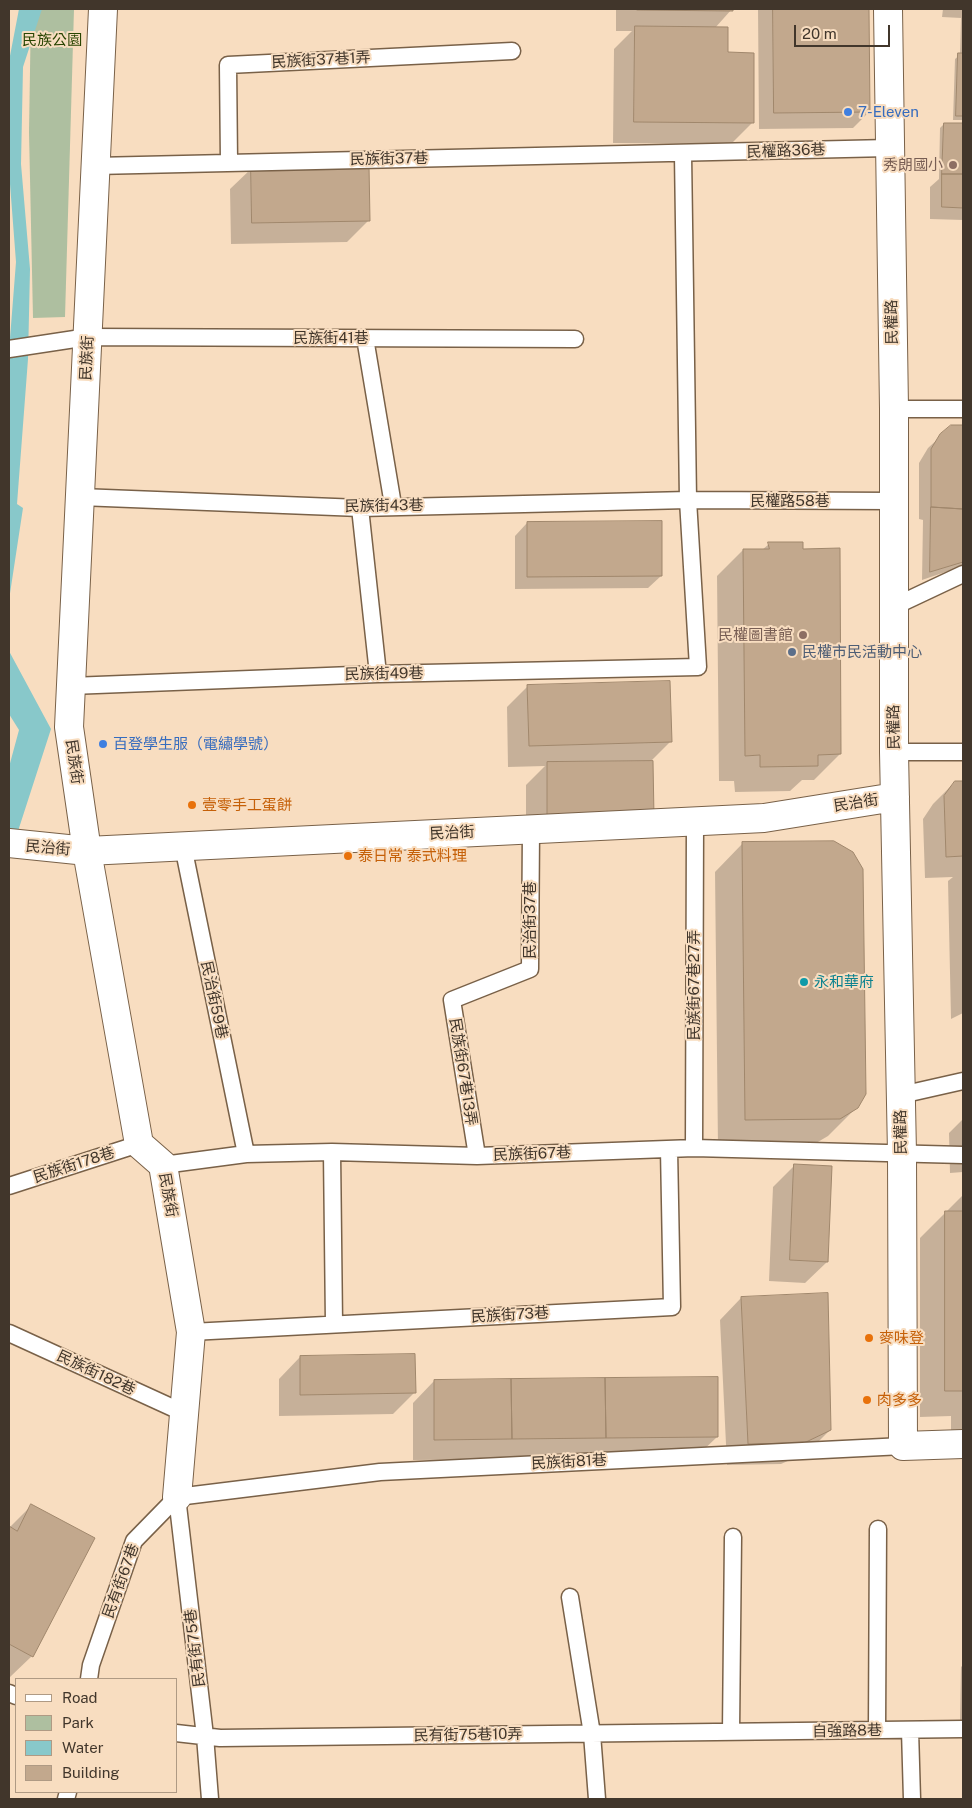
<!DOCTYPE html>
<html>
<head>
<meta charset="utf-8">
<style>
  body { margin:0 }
  #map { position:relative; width:972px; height:1808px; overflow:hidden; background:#f8ddc0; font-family:"Public Sans",sans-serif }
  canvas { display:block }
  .frame { position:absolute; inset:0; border:10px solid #41362b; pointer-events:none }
  .legend { position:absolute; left:15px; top:1678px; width:162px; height:115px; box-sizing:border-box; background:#f8ddc0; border:1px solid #af9a84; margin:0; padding:6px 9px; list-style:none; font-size:15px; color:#41362b }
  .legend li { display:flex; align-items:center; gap:10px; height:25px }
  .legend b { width:25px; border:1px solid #af9a84 }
  .scale { position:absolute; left:794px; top:25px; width:96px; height:22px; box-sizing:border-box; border:2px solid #41362b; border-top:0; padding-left:6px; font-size:15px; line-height:18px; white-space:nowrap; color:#41362b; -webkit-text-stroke:4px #f8ddc0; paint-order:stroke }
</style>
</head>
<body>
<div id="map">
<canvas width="972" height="1808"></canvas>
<div class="frame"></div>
<ul class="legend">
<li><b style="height:6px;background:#fff"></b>Road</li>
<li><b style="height:14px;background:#aebfa0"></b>Park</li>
<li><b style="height:14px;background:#88c8ca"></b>Water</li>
<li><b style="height:14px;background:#c2a88d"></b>Building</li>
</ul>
<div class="scale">20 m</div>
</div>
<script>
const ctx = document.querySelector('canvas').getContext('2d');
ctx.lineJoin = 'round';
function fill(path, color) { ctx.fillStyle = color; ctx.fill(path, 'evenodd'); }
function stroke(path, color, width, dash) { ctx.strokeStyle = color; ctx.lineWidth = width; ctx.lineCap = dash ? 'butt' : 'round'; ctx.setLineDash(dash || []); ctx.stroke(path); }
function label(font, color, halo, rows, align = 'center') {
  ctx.font = font + ' "Public Sans","Noto Sans TC",sans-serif'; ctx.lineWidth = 4; ctx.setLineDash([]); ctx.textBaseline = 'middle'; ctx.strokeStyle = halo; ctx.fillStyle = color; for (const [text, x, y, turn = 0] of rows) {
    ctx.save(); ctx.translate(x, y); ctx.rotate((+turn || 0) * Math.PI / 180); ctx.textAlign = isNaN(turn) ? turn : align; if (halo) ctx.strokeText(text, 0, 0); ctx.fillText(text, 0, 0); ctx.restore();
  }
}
fill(new Path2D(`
  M31,9H74L65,317L33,318L29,132Z`), '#aebfa0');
fill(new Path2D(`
  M19,9H42L23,67L21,164L30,269L28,359L17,504L23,508L9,600V351L16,262L9,171V61Z
  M9,651L51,729L9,859V767L19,730L9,714Z`), '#88c8ca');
fill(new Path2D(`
  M616,9H732L715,28L727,54L752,123L731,144L613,143L614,49L632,31H616Z
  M758,9H868L869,112L853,128L759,129Z
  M943,9H963V120H953L955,59L960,55L961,18L942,17Z
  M944,124L963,125V220L930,219V187L939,179L940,128Z
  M252,168L368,221L347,242L231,244L230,189Z
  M952,426H963V566L922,580L923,520L919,519V463L928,448Z
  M527,523L661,576L648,588L515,589V536Z
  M769,544L840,754L814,780H802L790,791L735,792L734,781H719L717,576L743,550H762Z
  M528,686L670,742L650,762L526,839V785L545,766L508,767L507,707Z
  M955,782H963V1013L951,1019L948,881L953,877L925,878L923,819L933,804Z
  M743,843L857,1107L828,1136L811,1146L718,1148L715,872Z
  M963,1119V1172L950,1173L949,1133Z
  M794,1166L827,1262L805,1283L769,1281L773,1187Z
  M963,1195V1438H951V1416L920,1417V1238Z
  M741,1298L830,1430L808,1452L781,1464L727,1465L720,1320Z
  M300,1357L415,1392L393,1414L279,1416V1379Z
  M434,1381L717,1437L695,1458L413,1460V1403Z
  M31,1506L32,1656L10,1677L9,1528Z
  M963,1665V1721H960L961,1667Z`), '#0003');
const building = new Path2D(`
  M637,9H733V11L637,10Z
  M773,9H869L870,112L774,113Z
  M635,26L728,27V52L754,53V123L634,122Z
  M958,53H963V116H956Z
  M944,123H963V174H942Z
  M251,166H369L370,221L252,223Z
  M942,174H963V208L942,207Z
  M951,425H963V509L931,507V449L940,434Z
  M931,507L963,509V562L930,572Z
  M662,521V576L527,577V522Z
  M768,542H803V549L840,548L841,754L818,755V766L760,767V755L745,756L743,549H769Z
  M670,681L672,742L529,746L527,685Z
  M653,761L654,817L547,818V762Z
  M955,781H963V856L946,857L944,796Z
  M834,841L853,852L863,869L866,1094L858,1108L840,1119L745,1120L742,842Z
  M794,1164L832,1166L828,1262L790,1260Z
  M945,1211H963V1391H945Z
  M828,1293L831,1430L804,1443L748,1444L741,1297Z
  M415,1354L416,1393L300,1395V1356Z
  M718,1377V1437L606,1438L605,1378Z
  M605,1378L606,1438L512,1439L511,1379Z
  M511,1379L512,1439L434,1440V1380Z
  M31,1504L95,1538L33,1657L9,1644V1526L17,1531Z`);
fill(building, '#c2a88d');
stroke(building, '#a0876c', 1);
const lane = new Path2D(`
  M229,162L228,65L512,51
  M95,166L889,148
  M365,338L393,505
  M9,349L88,337L575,339
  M894,409H963
  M80,497L360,508L688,500L893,501
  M360,508L378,674
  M893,607L963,574
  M71,686L378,674L698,667L688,500L683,154
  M894,752H963
  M183,846L246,1154
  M901,1095L963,1081
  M694,1148L695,821
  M332,1152L334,1324
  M477,1156L452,1000L530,969L531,829
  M163,1165L246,1154L332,1152L477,1156L694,1148L963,1155
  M9,1186L139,1144
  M191,1332L672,1307L669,1149
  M9,1333L184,1413
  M177,1497L380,1472L903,1446
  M177,1497L205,1736L210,1799
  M570,1597L592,1734L597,1799
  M89,1679L91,1665L134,1541L177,1497
  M9,1693L16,1696
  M877,1730L878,1529
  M910,1730L912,1799
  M731,1732L733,1537
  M176,1733L220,1738L963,1729
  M66,1799L68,1792`);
const street = new Path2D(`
  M103,9L69,727L87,851L139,1144L163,1165L191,1332L177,1497
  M888,9L894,409V752L902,1153L903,1446L963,1444
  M9,843L87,851L764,818L895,797`);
stroke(lane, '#796148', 19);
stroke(street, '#796148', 30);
stroke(lane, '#fff', 16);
stroke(street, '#fff', 28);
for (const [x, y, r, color] of [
  [848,112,5,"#3f7fe0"],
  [953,165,5,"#8d6e63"],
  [803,635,5,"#8d6e63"],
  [792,652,5,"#5c6f8a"],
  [103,744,5,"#3f7fe0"],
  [192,805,5,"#e8710a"],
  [348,856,5,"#e8710a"],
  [804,982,5,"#0f9aa8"],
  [869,1338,5,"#e8710a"],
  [867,1400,5,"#e8710a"]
]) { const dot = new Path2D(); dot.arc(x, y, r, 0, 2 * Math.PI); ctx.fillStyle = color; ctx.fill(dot); stroke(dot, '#f8ddc0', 2); }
label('15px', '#294502', '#f8ddc0', [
  ["民族公園",52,40]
]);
label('15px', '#41362b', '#f8ddc0', [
  ["民族街37巷1弄",321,60,-3],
  ["民權路36巷",786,151,-2],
  ["民族街37巷",389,159,-1],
  ["民權路",892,322,-91],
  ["民族街41巷",331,338],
  ["民族街",87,358,-87],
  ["民權路58巷",790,501],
  ["民族街43巷",384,506,-1],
  ["民族街49巷",384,674,-1],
  ["民權路",894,727,-91],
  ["民族街",74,762,82],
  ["民治街",856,803,-9],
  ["民治街",452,833,-3],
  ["民治街",48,848,5],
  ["民治街37巷",530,920,-90],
  ["民族街67巷27弄",694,985,-90],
  ["民治街59巷",214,1000,78],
  ["民族街67巷13弄",463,1072,81],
  ["民權路",901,1132,-91],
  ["民族街67巷",532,1154,-2],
  ["民族街178巷",74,1165,-18],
  ["民族街",168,1195,80],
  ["民族街73巷",510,1315,-3],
  ["民族街182巷",96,1373,25],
  ["民族街81巷",569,1462,-3],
  ["民有街67巷",121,1581,-70],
  ["民有街75巷",195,1648,-97],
  ["自強路8巷",847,1731,-1],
  ["民有街75巷10弄",468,1735,-1]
]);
label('15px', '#366cbe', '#f8ddc0', [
  ["7-Eleven",858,112],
  ["百登學生服（電繡學號）",113,744]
], 'left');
label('15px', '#785e54', '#f8ddc0', [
  ["秀朗國小",943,165],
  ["民權圖書館",793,635]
], 'right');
label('15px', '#4e5e75', '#f8ddc0', [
  ["民權市民活動中心",802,652]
], 'left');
label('15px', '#c56008', '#f8ddc0', [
  ["壹零手工蛋餅",202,805],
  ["泰日常 泰式料理",358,856],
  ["麥味登",879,1338],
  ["肉多多",877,1400]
], 'left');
label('15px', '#0d838f', '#f8ddc0', [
  ["永和華府",814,982]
], 'left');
</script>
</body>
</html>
